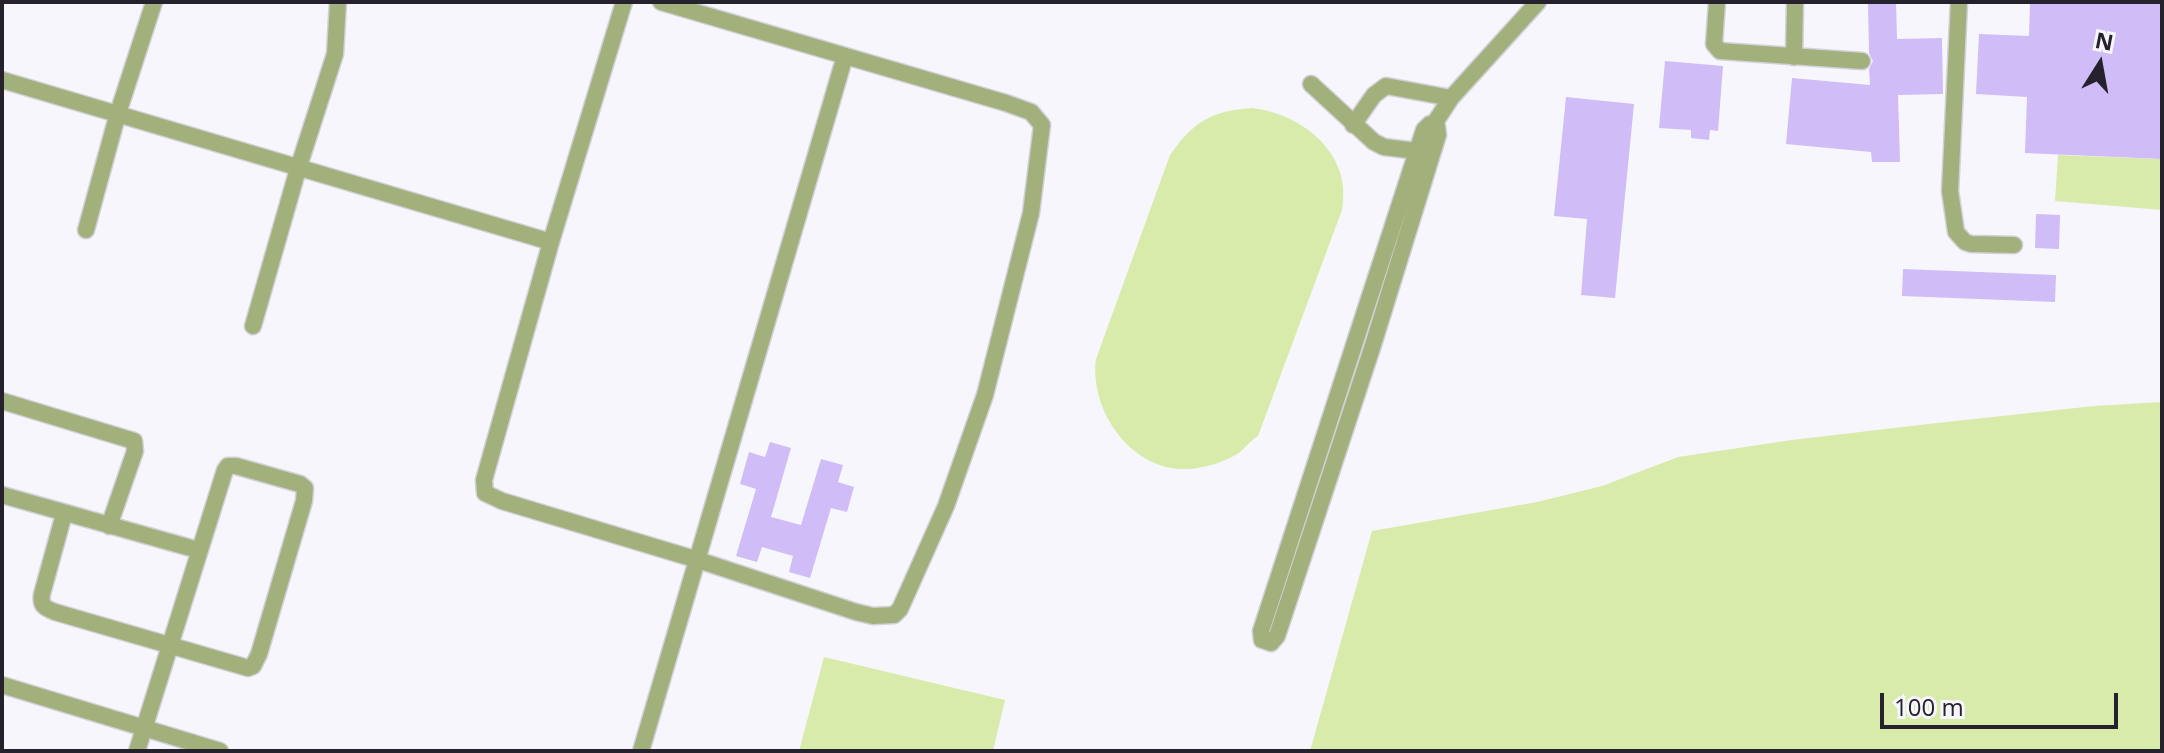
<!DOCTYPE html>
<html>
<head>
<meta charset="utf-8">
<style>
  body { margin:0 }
  #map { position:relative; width:2164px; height:753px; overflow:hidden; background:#f8f6fd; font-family:"Open Sans",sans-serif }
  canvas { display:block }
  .frame { position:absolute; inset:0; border:4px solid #25212d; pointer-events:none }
  .north { position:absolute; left:2060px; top:24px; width:80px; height:80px; -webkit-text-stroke:6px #f8f6fd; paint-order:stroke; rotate:11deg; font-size:22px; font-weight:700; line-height:32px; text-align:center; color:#25212d }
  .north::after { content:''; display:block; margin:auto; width:28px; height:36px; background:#25212d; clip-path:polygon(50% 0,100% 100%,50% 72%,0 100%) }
  .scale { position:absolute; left:1880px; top:693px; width:238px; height:36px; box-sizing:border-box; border:4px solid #25212d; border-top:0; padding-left:10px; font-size:24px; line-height:28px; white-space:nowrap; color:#25212d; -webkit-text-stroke:6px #f8f6fd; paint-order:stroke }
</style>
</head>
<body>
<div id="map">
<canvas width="2164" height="753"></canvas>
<div class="frame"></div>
<div class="north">N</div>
<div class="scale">100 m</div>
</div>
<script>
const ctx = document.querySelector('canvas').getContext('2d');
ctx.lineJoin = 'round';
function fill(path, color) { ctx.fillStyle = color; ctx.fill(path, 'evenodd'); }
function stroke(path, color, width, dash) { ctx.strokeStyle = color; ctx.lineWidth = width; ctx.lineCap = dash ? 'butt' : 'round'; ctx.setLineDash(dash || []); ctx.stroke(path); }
fill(new Path2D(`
  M1252,108C1303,114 1353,154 1342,210L1258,436C1251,440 1246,447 1240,452C1228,461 1202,469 1188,469C1132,472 1089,411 1096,359L1170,155C1194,121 1211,111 1252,108Z
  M2058,155L2162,159V210L2055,201Z
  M2162,402V751H1310L1372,531L1537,502L1602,486L1678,457L1792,440L1928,424L2094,406Z
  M824,657L1005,700L993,751H799Z`), '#d9ebaa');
fill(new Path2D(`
  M1868,2H1896L1897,39L1942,38L1943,94L1898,95L1900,162H1872L1871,152L1786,144L1792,78L1870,85L1869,69L1873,61L1869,53Z
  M2030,2H2162V159L2025,153L2027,97L1976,94L1979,34L2029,36Z
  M1665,61L1723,66L1718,131L1710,130L1709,140L1691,138V130L1659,128Z
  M1566,97L1634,104L1615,298L1581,295L1587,219L1554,216Z
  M2036,214L2060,215L2059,249L2035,248Z
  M1903,269L2056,275L2055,302L1902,296Z
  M770,442L791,448L771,517L801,525L821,459L843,465L838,482L854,487L847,512L831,508L810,578L789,572L793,556L762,547L757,562L736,556L756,489L740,484L749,452L765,457Z`), '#d0bcf7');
const minor = new Path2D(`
  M624,2L551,242L484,480L485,493L502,501L698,560L856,612L873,616L894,615L900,609L946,506L985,395L1031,213L1042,125L1031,112L1006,103L661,2
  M1717,2L1714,44L1720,51L1862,61
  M1959,2L1950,191L1956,232L1965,242L1971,244L2014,245
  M1794,57L1795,2
  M2,80L551,242
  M1311,84L1374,142L1384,147L1417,151
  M1430,124L1437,126L1438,135L1373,345L1277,636L1271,643L1262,640L1261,631L1424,130Z
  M1434,124L1451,98L1538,2
  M1353,125L1374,95L1386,86L1451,98
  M86,230L118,113L154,2
  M253,326L298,169L335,54L338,2
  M2,401L134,441L135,451L109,526
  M2,495L198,550
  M64,514L42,594C40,606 45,608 55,612L248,668L253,666L259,654L304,501L305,488L300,484L236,466H228L225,470L137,751
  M2,685L220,751
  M641,751L845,56`);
stroke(minor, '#d2d0d8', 19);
stroke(minor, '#a2b17c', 16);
</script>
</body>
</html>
